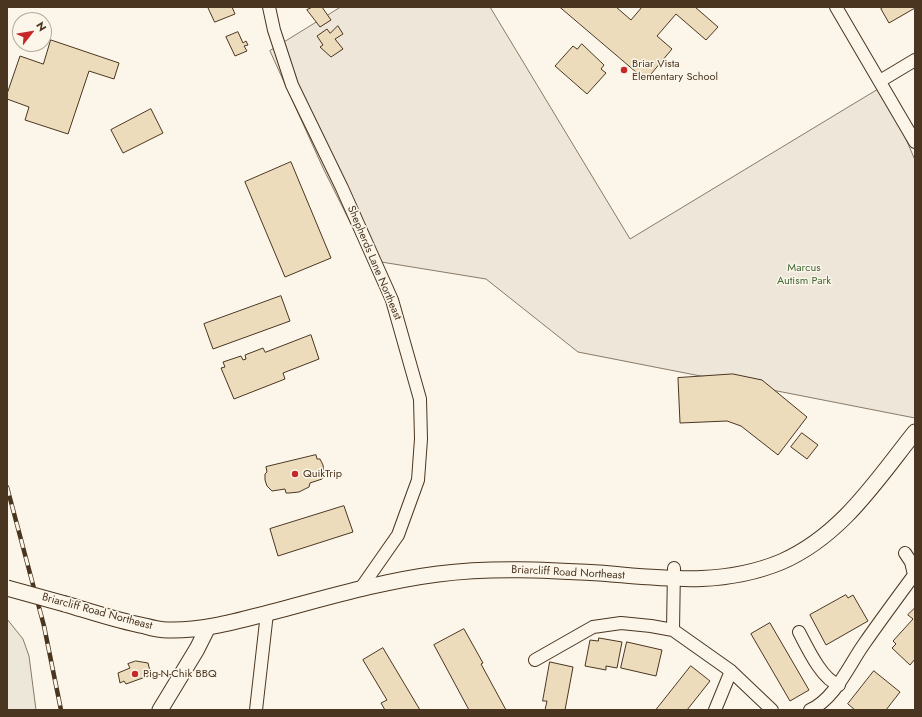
<!DOCTYPE html>
<html>
<head>
<meta charset="utf-8">
<style>
  body { margin:0 }
  #map { position:relative; width:922px; height:717px; overflow:hidden; background:#fbf6e9; font-family:Jost,sans-serif }
  canvas { display:block }
  .frame { position:absolute; inset:0; border:8px solid #4a3520; pointer-events:none }
  .north { position:absolute; left:12px; top:12px; width:40px; height:40px; box-sizing:border-box; background:#fbf6e9; border:1px solid #b4a999; border-radius:50%; rotate:59deg; font-size:11px; font-weight:700; line-height:16px; text-align:center; color:#4a3520 }
  .north::after { content:''; display:block; margin:auto; width:14px; height:18px; background:#c62828; clip-path:polygon(50% 0,100% 100%,50% 72%,0 100%) }
</style>
</head>
<body>
<div id="map">
<canvas width="922" height="717"></canvas>
<div class="frame"></div>
<div class="north">N</div>
</div>
<script>
const ctx = document.querySelector('canvas').getContext('2d');
ctx.lineJoin = 'round';
function fill(path, color) { ctx.fillStyle = color; ctx.fill(path, 'evenodd'); }
function stroke(path, color, width, dash) { ctx.strokeStyle = color; ctx.lineWidth = width; ctx.lineCap = dash ? 'butt' : 'round'; ctx.setLineDash(dash || []); ctx.stroke(path); }
function label(font, color, halo, rows, align = 'center') {
  ctx.font = font + ' Jost,sans-serif'; ctx.lineWidth = 3; ctx.setLineDash([]); ctx.textBaseline = 'middle'; ctx.strokeStyle = halo; ctx.fillStyle = color; for (const [text, x, y, turn = 0] of rows) {
    ctx.save(); ctx.translate(x, y); ctx.rotate((+turn || 0) * Math.PI / 180); ctx.textAlign = isNaN(turn) ? turn : align; if (halo) ctx.strokeText(text, 0, 0); ctx.fillText(text, 0, 0); ctx.restore();
  }
}
const green = new Path2D(`
  M341,7H490L630,239L883,86L915,160V418L578,352L486,279L369,260L323,168L270,51Z`);
fill(green, '#ede6d9');
stroke(green, '#887966', 1);
const parking = new Path2D(`
  M7,619L23,639L29,656L36,710H7Z`);
fill(parking, '#ede7d9');
stroke(parking, '#887966', 1);
const building = new Path2D(`
  M208,7H232L235,14L215,22Z
  M313,7H322L331,20L320,27L307,10Z
  M560,7H616L631,20L642,7H695L718,27L706,40L676,14L657,36L672,49L646,80Z
  M884,7H915V8L889,23L881,9Z
  M338,26L343,34L335,39L343,49L331,57L320,47L323,45L317,36L327,29L330,33Z
  M238,32L243,43L246,41L248,45L244,46L247,51L235,56L226,37Z
  M51,40L119,63L114,79L89,71L68,134L25,120L29,107L7,99V94L20,56L43,64Z
  M582,44L604,65L601,69L606,73L587,94L555,66L573,46L577,49Z
  M151,109L163,133L123,153L111,130Z
  M291,162L331,258L285,277L245,182Z
  M281,296L290,321L213,349L204,324Z
  M311,335L319,359L283,373L285,379L234,399L221,368L225,367L223,362L241,356L243,360L246,359L245,355L263,348L265,352Z
  M733,374L762,380L807,417L778,455L741,426L727,421L680,423L678,378Z
  M802,433L818,445L807,459L791,447Z
  M316,455L317,459H320L323,465L324,474L322,479L310,483L309,487L299,492L289,493H286L285,489L272,491L267,486L265,480V474L267,472L266,467Z
  M344,506L353,532L278,556L270,529Z
  M846,595L848,598L853,595L868,621L826,645L810,615Z
  M915,608V659L910,665L892,648L896,644L893,641L913,619L908,615Z
  M770,623L809,690L790,701L751,634Z
  M464,629L483,663L481,664L506,710H469L434,645Z
  M599,638L622,642L617,668L606,666V670L585,666L590,640L598,641Z
  M627,642L662,650L656,676L621,668Z
  M383,648L420,710H385L381,703L387,700L363,660Z
  M136,661L148,663L151,675L126,684L124,681L120,683L118,673L130,668L128,664Z
  M550,662L573,667L565,710H545L547,701H543Z
  M691,666L710,681L687,710H656Z
  M874,671L900,692L886,710H855L848,704Z`);
fill(building, '#ecdcbc');
stroke(building, '#4a3520', 1);
const minor = new Path2D(`
  M269,7L274,30L292,85L342,188L392,300L420,399L421,439L418,480L398,535L361,588
  M836,7L915,142
  M880,81L915,60
  M673,630L674,568
  M799,632C807,647 822,680 839,685
  M535,660L593,627L621,623L651,626L673,630L731,671L772,710
  M256,710L267,613
  M715,710L731,671
  M810,710C835,699 849,665 864,644C880,621 897,598 914,575L911,562L905,553`);
const major = new Path2D(`
  M65,604C92,612 118,621 145,626C152,628 160,630 168,630C205,631 240,620 276,611C329,597 383,581 438,574C491,567 546,570 599,573C663,578 720,587 781,562C841,536 876,481 915,432
  M160,710L197,649L207,629`);
stroke(minor, '#4a3520', 14);
stroke(major, '#4a3520', 17);
stroke(minor, '#fbf6e9', 12);
stroke(major, '#fbf6e9', 15);
const rail = new Path2D(`
  M7,487L44,626L61,710`);
stroke(rail, '#4a3520', 4.5);
stroke(rail, '#fbf6e9', 3, [9]);
const majorBridge = new Path2D(`
  M7,588L65,604`);
stroke(majorBridge, '#4a3520', 17, []);
stroke(majorBridge, '#fbf6e9', 15);
for (const [x, y, r, color] of [
  [624,70,4,"#c62828"],
  [295,474,4,"#c62828"],
  [135,674,4,"#c62828"]
]) { const dot = new Path2D(); dot.arc(x, y, r, 0, 2 * Math.PI); ctx.fillStyle = color; ctx.fill(dot); stroke(dot, '#fbf6e9', 1.5); }
label('11px', '#4a3520', '#fbf6e9', [
  ["Briar Vista",632,64],
  ["Elementary School",632,77],
  ["QuikTrip",303,474],
  ["Pig-N-Chik BBQ",143,674]
], 'left');
label('11px', '#4a3520', '#fbf6e9', [
  ["Shepherds Lane Northeast",374,263,67],
  ["Briarcliff Road Northeast",568,573,3],
  ["Briarcliff Road Northeast",97,612,15]
]);
label('11px', '#436837', '#fbf6e9', [
  ["Marcus",804,268],
  ["Autism Park",804,281]
]);
</script>
</body>
</html>
